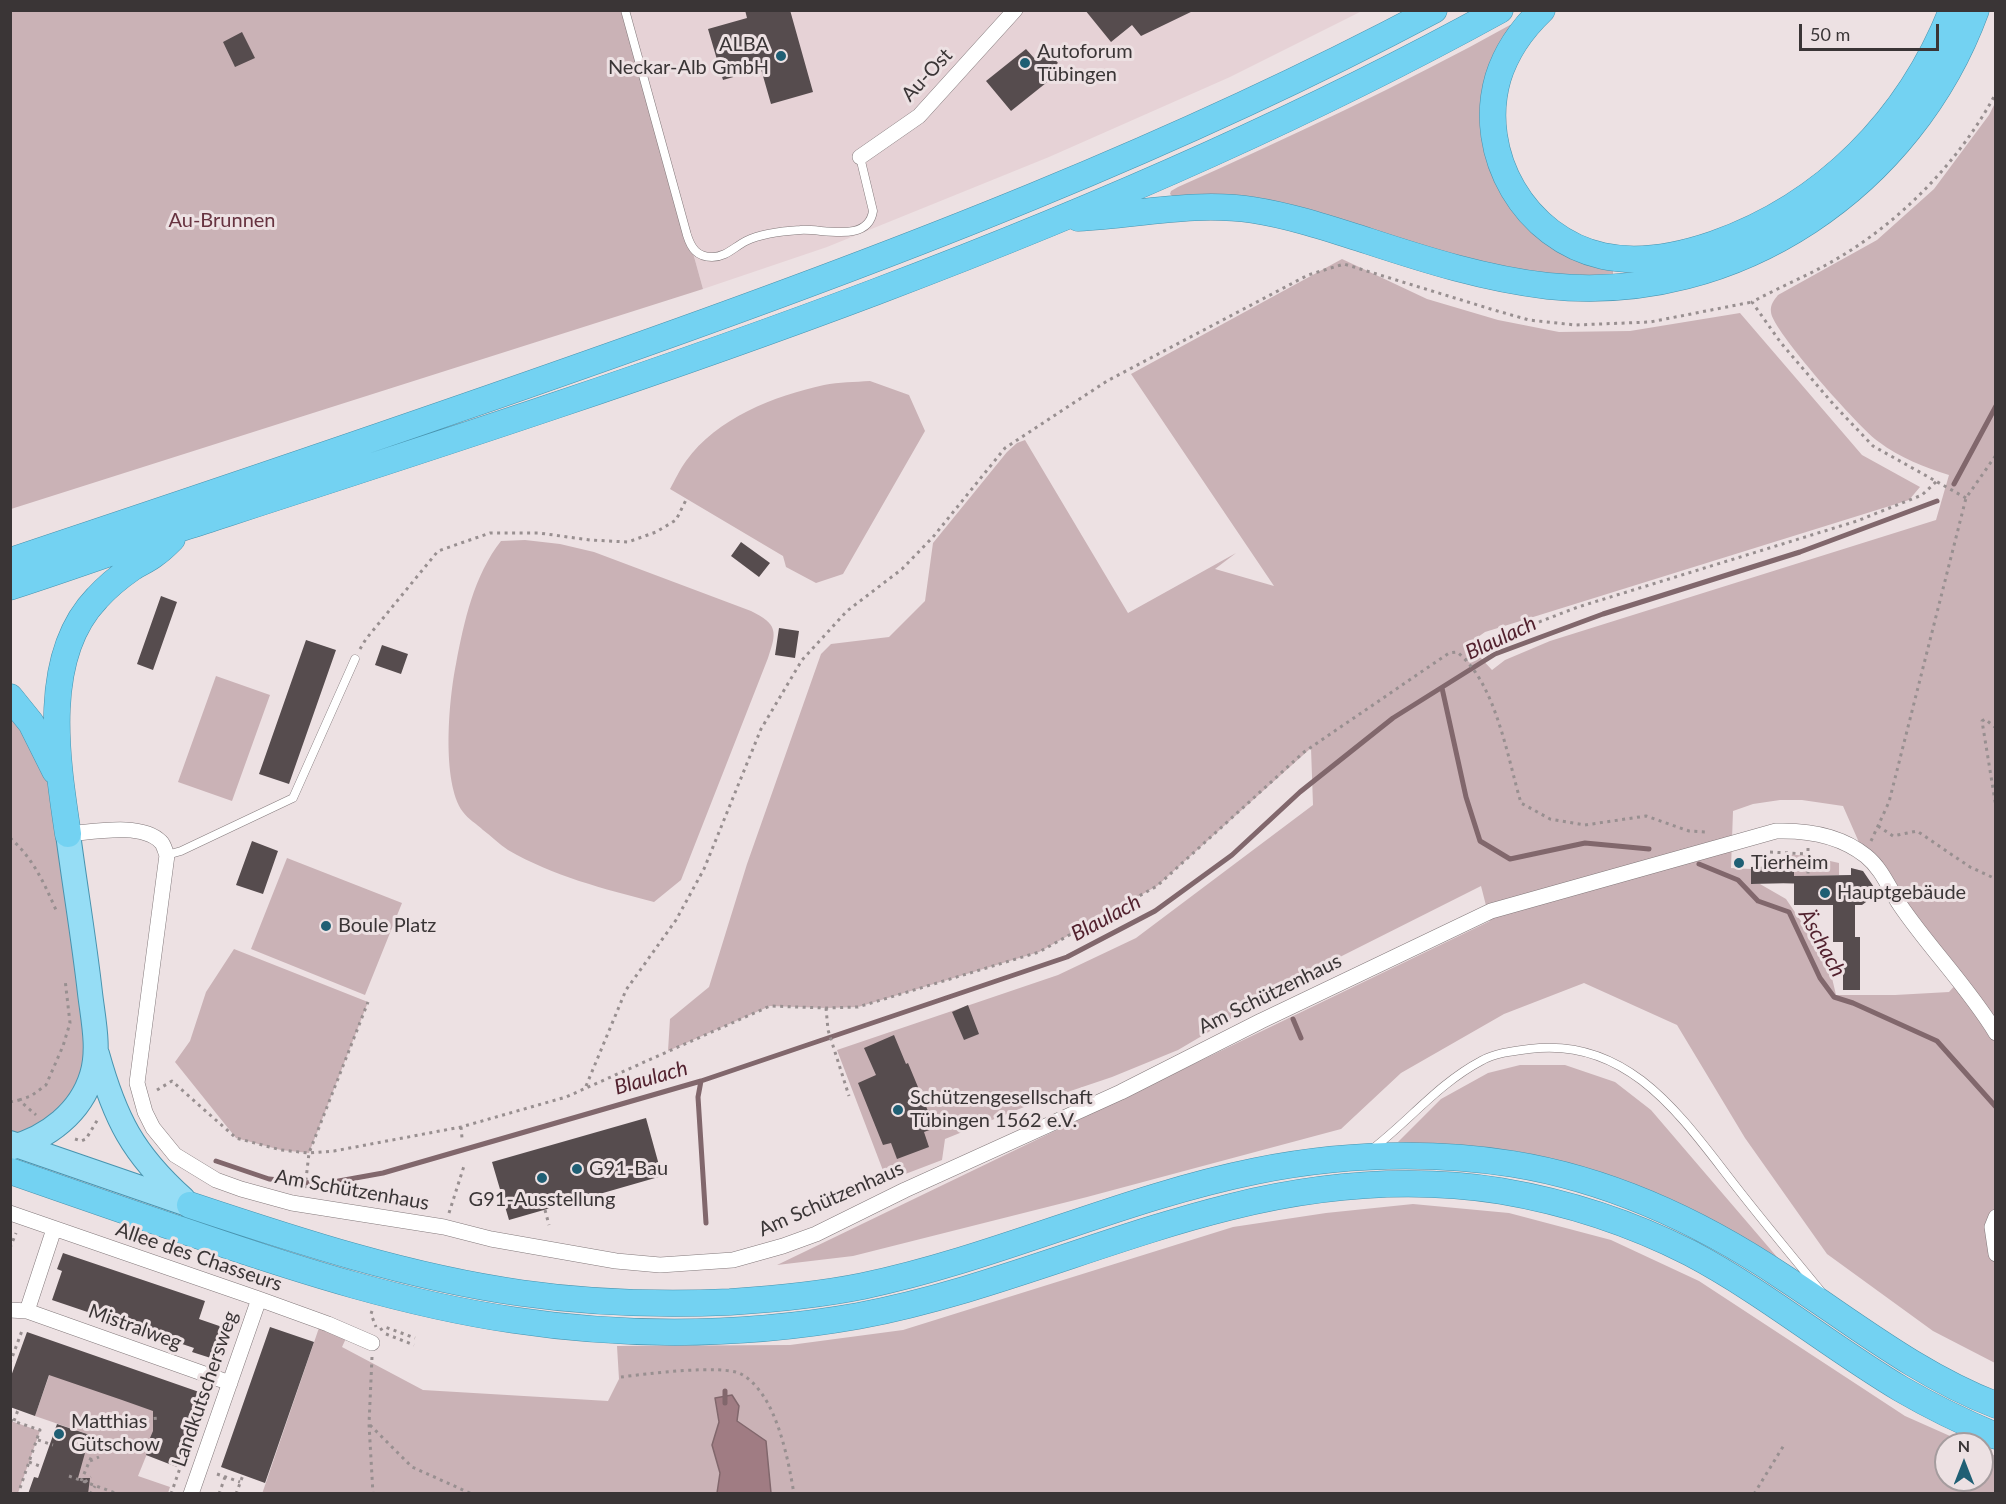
<!DOCTYPE html>
<html>
<head>
<meta charset="utf-8">
<style>
  body { margin:0 }
  #map { position:relative; width:2006px; height:1504px; overflow:hidden; background:#ede1e3; font-family:Lato,sans-serif }
  canvas { display:block }
  .frame { position:absolute; inset:0; border:12px solid #3a3536; pointer-events:none }
  .north { position:absolute; left:1934px; top:1432px; width:60px; height:60px; box-sizing:border-box; background:#ede1e3; border:2px solid #a59c9e; border-radius:50%; rotate:0deg; font-size:16px; font-weight:700; line-height:24px; text-align:center; color:#3a3536 }
  .north::after { content:''; display:block; margin:auto; width:21px; height:27px; background:#1f5f74; clip-path:polygon(50% 0,100% 100%,50% 72%,0 100%) }
  .scale { position:absolute; left:1799px; top:24px; width:140px; height:27px; box-sizing:border-box; border:3px solid #3a3536; border-top:0; padding-left:8px; font-size:18px; line-height:21px; white-space:nowrap; color:#3a3536; -webkit-text-stroke:4px #ede1e3; paint-order:stroke }
</style>
</head>
<body>
<div id="map">
<canvas width="2006" height="1504"></canvas>
<div class="frame"></div>
<div class="north">N</div>
<div class="scale">50 m</div>
</div>
<script>
const ctx = document.querySelector('canvas').getContext('2d');
ctx.lineJoin = 'round';
function fill(path, color) { ctx.fillStyle = color; ctx.fill(path, 'evenodd'); }
function stroke(path, color, width, dash) { ctx.strokeStyle = color; ctx.lineWidth = width; ctx.lineCap = dash ? 'butt' : 'round'; ctx.setLineDash(dash || []); ctx.stroke(path); }
function label(font, color, halo, rows, align = 'center') {
  ctx.font = font + ' Lato,sans-serif'; ctx.lineWidth = 6; ctx.setLineDash([]); ctx.textBaseline = 'middle'; ctx.strokeStyle = halo; ctx.fillStyle = color; for (const [text, x, y, turn = 0] of rows) {
    ctx.save(); ctx.translate(x, y); ctx.rotate((+turn || 0) * Math.PI / 180); ctx.textAlign = isNaN(turn) ? turn : align; if (halo) ctx.strokeText(text, 0, 0); ctx.fillText(text, 0, 0); ctx.restore();
  }
}
fill(new Path2D(`
  M626,11H1362L1230,77L1049,157L827,247L703,289Z`), '#e6d2d6');
fill(new Path2D(`
  M11,11H626L703,289L11,509Z
  M1510,25L1512,28L1507,34L1501,190L1613,268V276L1525,273L1172,196L1170,194L1171,191L1178,187C1290,137 1402,85 1510,25Z
  M1995,103V1363L1933,1331L1827,1254L1745,1138L1677,1025L1584,983L1504,1014L1401,1073L1341,1129L1087,1197L853,1256L777,1265L1490,921L1481,886L1314,970L1178,1050L1112,1077L1029,1105L945,1139L942,1160L887,1181L837,1050L1058,975L1136,938L1313,805L1311,748L1157,886L1039,952L858,1007L826,1008L770,1006L668,1051L670,1019L709,987L747,864L821,654L831,644L889,637L925,601L933,543L1007,452L1017,443L1025,440L1128,613L1236,553L1215,569L1274,586L1131,374L1342,259L1427,299L1498,320L1559,332L1630,331L1740,313L1862,455L1920,487L1909,500L1485,632L1468,644L1492,670L1505,660L1550,641L1936,520L1949,475C1924,467 1900,458 1879,442C1861,430 1771,329 1771,312C1770,305 1774,300 1778,295L1877,240L1934,189L1989,115ZM1780,800H1802L1843,806L1865,856L1959,981L1949,992L1895,995H1836L1828,961L1786,899L1760,884H1752L1751,869L1731,868L1733,811L1753,804Z
  M870,381L909,395L925,431L843,574L816,583L786,567L783,556L670,489C675,480 680,469 686,461C717,418 774,396 824,385C839,382 855,382 870,381Z
  M525,540L560,544L594,552L751,611C778,624 777,632 768,658L681,880L654,902C604,889 553,876 508,850C499,844 491,836 483,830C477,824 468,819 463,812C441,782 449,698 456,664C464,622 474,575 501,541Z
  M216,676L270,695L232,801L178,782Z
  M10,697L44,749L94,1024L82,1097L10,1143Z
  M1785,854L1808,856L1839,863V875L1794,876V867L1785,866Z
  M287,858L402,903L365,995L251,949Z
  M234,949L368,1002L309,1153L281,1150L236,1138L175,1062L190,1041L206,992Z
  M1520,1065H1565L1615,1082L1651,1110L1783,1264L1611,1176L1516,1151L1398,1142L1441,1099L1488,1073Z
  M1413,1204L1509,1213L1611,1240L1699,1281L1905,1416L1968,1444H1946V1480H1982V1450L1996,1456L1995,1494H262L321,1322L349,1332L342,1347L423,1390L608,1401L619,1379L617,1346L790,1345L903,1330L1233,1227L1326,1213Z
  M50,1373L162,1409L153,1439L138,1476L170,1487L168,1493H63L90,1435L35,1416Z
  M11,1421L40,1431L18,1493H11Z`), '#cab2b6');
const water = new Path2D(`
  M732,1395L739,1406L737,1421L766,1441L771,1493H717L720,1473L712,1445L719,1422L715,1398Z`);
fill(water, '#a07c83');
stroke(water, '#81676c', 1.5);
stroke(new Path2D(`
  M1954,484L1996,406
  M1442,688L1466,797L1480,841L1510,859L1585,843L1649,849
  M1699,864L1738,880L1758,901L1789,912L1820,978L1834,997L1853,1003L1937,1041L1996,1107
  M1293,1019L1301,1038
  M701,1081L698,1097L706,1223
  M216,1161L269,1179L322,1184L383,1173L701,1081L1067,957L1155,911L1232,855L1300,792L1393,718L1495,654L1603,614L1800,552L1937,501
  M725,1391V1403`), '#81676c', 5);
fill(new Path2D(`
  M745,10H790L813,92L771,104L761,69L723,80L708,29L747,18Z
  M1085,10H1195L1141,36L1132,25L1111,42Z
  M242,32L255,58L235,67L223,42Z
  M1026,49L1034,58L1046,49L1058,63L1046,73L1051,79L1011,111L986,81Z
  M741,542L770,563L759,577L731,556Z
  M161,596L177,602L153,670L137,664Z
  M779,628L799,631L795,658L775,655Z
  M306,640L336,650L289,784L259,774Z
  M382,645L408,654L401,674L375,665Z
  M252,841L278,851L263,894L236,885Z
  M1785,866H1794V883L1751,884V867Z
  M1851,868L1863,871L1878,893L1862,905H1855V937H1860V990H1843V942H1833V905H1794V876L1851,875Z
  M968,1005L979,1034L964,1040L952,1012Z
  M894,1035L906,1064L908,1063L935,1128L924,1132L929,1147L897,1159L891,1143L883,1145L858,1083L876,1075L864,1048Z
  M646,1118L662,1176L509,1220L492,1162Z
  M63,1253L205,1301L199,1319L228,1329L217,1360L192,1352L194,1348L52,1300L62,1271L57,1269Z
  M270,1327L314,1342L265,1483L221,1467Z
  M27,1332L202,1393L177,1467L146,1455L152,1438H150L153,1431V1411L122,1400L49,1375L35,1416L10,1407V1379Z
  M57,1424L90,1435L78,1478H90L88,1494H28L34,1477L38,1478Z`), '#564c4e');
const service = new Path2D(`
  M625,10L687,235C691,248 697,257 712,257C726,257 734,247 746,241C760,234 784,231 800,230C822,228 868,244 873,211L860,157
  M167,855L181,851L293,798L355,659
  M1371,1150C1408,1122 1439,1083 1481,1061C1495,1053 1513,1051 1529,1049C1628,1036 1681,1116 1734,1184C1762,1220 1791,1255 1820,1290`);
const minor = new Path2D(`
  M860,157L919,116L1015,10
  M68,834C93,832 142,822 161,842C164,845 165,851 167,855L137,1083L145,1112L153,1128L175,1155L216,1180L241,1189L292,1203L444,1227L491,1239L616,1261L660,1265L733,1260L783,1246L816,1234L905,1190L1121,1092L1261,1021L1491,911L1776,831C1808,830 1840,835 1866,856C1882,869 1889,888 1900,905C1930,949 1968,987 1996,1033
  M10,1213L259,1299L328,1324L372,1343
  M1996,1217L1992,1227L1996,1254
  M10,1310L27,1311L230,1383
  M27,1311L54,1229
  M191,1494L259,1299`);
const primary = new Path2D(`
  M97,1054C115,1119 133,1154 183,1199
  M10,1143L190,1205
  M10,1148C48,1138 81,1112 92,1075C100,1049 93,1019 90,993C84,940 75,887 68,834`);
const trunk = new Path2D(`
  M1542,10C1522,29 1506,52 1498,78C1476,154 1525,239 1603,256C1640,264 1679,256 1714,244C1825,205 1909,119 1952,10
  M1078,218C1137,215 1194,201 1253,210C1292,216 1330,229 1368,241C1426,260 1486,279 1548,286C1737,306 1912,185 1976,10
  M10,561C214,493 418,424 621,352C898,254 1174,148 1434,10
  M10,587C69,568 127,547 185,527C632,382 1086,238 1500,10
  M10,697L31,723L55,771
  M68,834C57,761 40,657 97,598C107,587 119,577 132,568C139,563 148,560 155,554C161,550 167,544 172,539
  M10,1171C73,1193 136,1215 199,1236C302,1271 405,1304 513,1320C626,1337 745,1336 858,1316C986,1292 1105,1238 1230,1207C1318,1185 1412,1177 1501,1191C1566,1202 1631,1223 1690,1253C1764,1292 1829,1346 1901,1389C1932,1407 1963,1422 1996,1436
  M190,1205C298,1241 408,1277 521,1293C591,1303 660,1305 730,1302C775,1299 819,1295 863,1286C997,1258 1122,1198 1256,1171C1341,1154 1428,1151 1513,1164C1611,1180 1701,1222 1783,1277C1852,1322 1918,1375 1996,1405`);
stroke(service, '#83797b', 9);
stroke(minor, '#83797b', 16);
stroke(primary, '#4893ae', 26);
stroke(trunk, '#4893ae', 27);
stroke(new Path2D(`
  M1966,498L1873,446L1834,405L1781,343L1752,302C1776,289 1802,278 1826,265C1897,226 1958,164 1996,93
  M360,649L366,639L438,551L490,533H539L590,540L628,542L656,532L676,520L687,498
  M1467,660L1487,642L1578,607L1857,521L1922,495L1937,481
  M1996,728L1985,719L1982,721L1996,807
  M1878,826L1893,836L1917,831L1970,867L1996,879
  M10,838C33,858 44,883 56,910
  M1871,841L1889,802L1966,498L1996,455
  M1808,848V876
  M1770,852L1807,854
  M826,1008L828,1030L849,1096
  M586,1086L626,990L676,920L704,869L761,729L802,660L847,611L902,569L933,537L1005,448L1107,381L1308,275L1344,264L1494,310L1529,320L1575,325L1650,322L1752,302
  M157,1090L172,1081L236,1138L281,1150L309,1153L334,1151L461,1127L566,1097L770,1006L826,1008L858,1007L1039,952L1157,886L1304,752L1449,653L1457,652C1496,683 1507,756 1521,803L1550,819L1585,825L1646,816L1689,831L1707,832
  M19,1100L31,1096L46,1085L63,1046L70,1023L65,979
  M10,1102L19,1100L36,1115
  M461,1127L462,1138
  M75,1139L81,1141L86,1139L98,1119
  M305,1188L309,1153L368,1002
  M545,1210L549,1225
  M449,1213L464,1166
  M10,1248L16,1233
  M372,1311L371,1314L376,1327
  M221,1327L223,1322L233,1325
  M380,1330L385,1327L415,1338
  M386,1334L414,1345
  M372,1357L369,1424L373,1494
  M10,1363L23,1328
  M621,1377C645,1374 722,1364 741,1374C776,1393 788,1458 794,1494
  M10,1420L40,1430L18,1494
  M14,1421L18,1410
  M142,1422L146,1423L147,1419L159,1418
  M370,1425L412,1467L472,1494
  M38,1440L53,1445
  M90,1461L99,1457
  M29,1462L42,1467
  M217,1474L240,1482
  M69,1476L118,1494
  M81,1481L96,1446
  M85,1482L91,1477
  M90,1494L95,1486
  M171,1494L207,1390
  M219,1494L225,1477
  M236,1494L243,1475
  M1754,1494L1784,1445`), '#988f90', 3, [3, 4.5]);
stroke(service, '#fff', 8);
stroke(minor, '#fff', 15);
stroke(primary, '#96ddf5', 24);
stroke(trunk, '#73d2f2', 26);
for (const [x, y, r, color] of [
  [781,56,6,"#1f5f74"],
  [1025,63,6,"#1f5f74"],
  [1739,863,6,"#1f5f74"],
  [1825,893,6,"#1f5f74"],
  [326,926,6,"#1f5f74"],
  [898,1110,6,"#1f5f74"],
  [577,1169,6,"#1f5f74"],
  [542,1178,6,"#1f5f74"],
  [59,1434,6,"#1f5f74"]
]) { const dot = new Path2D(); dot.arc(x, y, r, 0, 2 * Math.PI); ctx.fillStyle = color; ctx.fill(dot); stroke(dot, '#ede1e3', 2); }
label('20px', '#3a3536', '#ede1e3', [
  ["ALBA",769,45,"right"],
  ["Neckar-Alb GmbH",769,68,"right"],
  ["Autoforum",1037,52],
  ["Tübingen",1037,75],
  ["Tierheim",1751,863],
  ["Hauptgebäude",1837,893],
  ["Boule Platz",338,926],
  ["Schützengesellschaft",910,1098],
  ["Tübingen 1562 e.V.",910,1121],
  ["G91-Bau",589,1169],
  ["G91-Ausstellung",542,1200,"center"],
  ["Matthias",71,1422],
  ["Gütschow",71,1445]
], 'left');
label('20px', '#3a3536', '#ede1e3', [
  ["Au-Ost",927,75,-47],
  ["Am Schützenhaus",1270,994,-26],
  ["Am Schützenhaus",352,1190,10],
  ["Am Schützenhaus",831,1199,-24],
  ["Allee des Chasseurs",199,1257,19],
  ["Mistralweg",135,1327,20],
  ["Landkutschersweg",205,1389,-71]
]);
label('20px', '#673340', '#ede1e3', [
  ["Au-Brunnen",222,221]
]);
label('italic 21px', '#52212e', '#ede1e3', [
  ["Blaulach",1501,638,-25],
  ["Blaulach",1106,918,-28],
  ["Äschach",1822,943,61],
  ["Blaulach",651,1078,-16]
]);
</script>
</body>
</html>
